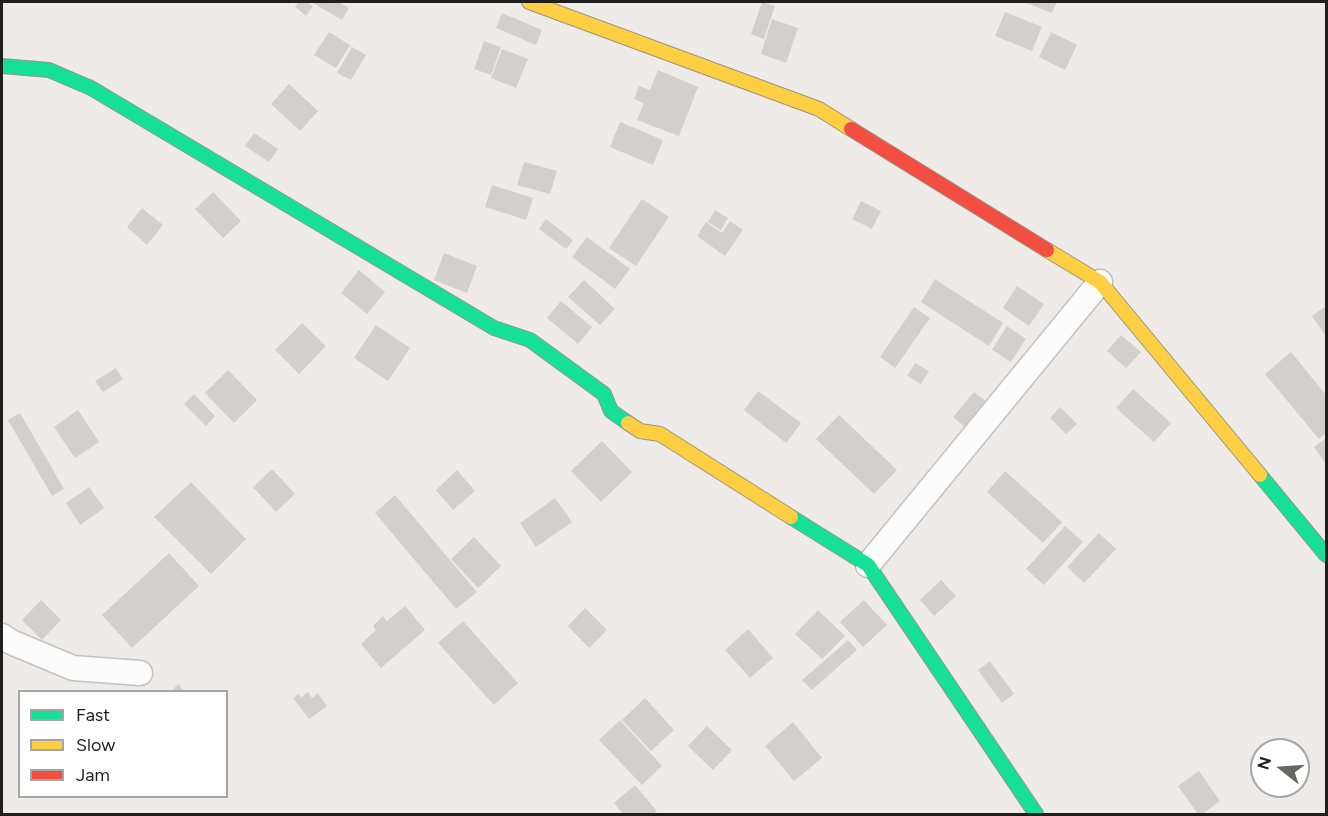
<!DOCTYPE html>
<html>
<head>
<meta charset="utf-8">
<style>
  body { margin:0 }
  #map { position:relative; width:1328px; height:816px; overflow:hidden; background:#eeebe8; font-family:Figtree,sans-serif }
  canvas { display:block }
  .frame { position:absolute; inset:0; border:3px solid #1f1f1f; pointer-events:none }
  .legend { position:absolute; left:18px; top:690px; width:210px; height:108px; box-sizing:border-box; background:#fff; border:2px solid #a5a5a5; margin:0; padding:8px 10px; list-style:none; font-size:18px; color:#1f1f1f }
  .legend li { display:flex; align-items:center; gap:12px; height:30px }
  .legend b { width:30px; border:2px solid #a5a5a5 }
  .north { position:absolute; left:1250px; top:738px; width:60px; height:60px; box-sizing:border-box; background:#fff; border:2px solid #a5a5a5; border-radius:50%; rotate:287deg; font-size:16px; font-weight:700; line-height:24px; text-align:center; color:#1f1f1f }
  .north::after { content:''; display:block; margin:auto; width:21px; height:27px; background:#676665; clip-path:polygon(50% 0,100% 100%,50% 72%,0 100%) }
</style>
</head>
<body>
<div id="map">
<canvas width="1328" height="816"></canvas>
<div class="frame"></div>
<ul class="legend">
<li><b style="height:8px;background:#16e098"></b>Fast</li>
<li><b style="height:8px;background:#ffcf43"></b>Slow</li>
<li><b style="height:8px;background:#f24e42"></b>Jam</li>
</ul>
<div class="north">N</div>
</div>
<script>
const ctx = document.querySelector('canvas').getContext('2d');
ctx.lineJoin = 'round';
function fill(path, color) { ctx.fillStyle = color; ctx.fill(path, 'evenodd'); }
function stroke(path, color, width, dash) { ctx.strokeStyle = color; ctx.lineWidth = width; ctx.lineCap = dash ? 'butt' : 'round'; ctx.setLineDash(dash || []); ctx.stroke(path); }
fill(new Path2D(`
  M299,2H307L313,6L306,16L295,7Z
  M311,2H339L349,8L342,20Z
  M762,2L775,6L764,39L751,34Z
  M1024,2H1057L1052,13Z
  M1005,12L1042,27L1032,51L995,36Z
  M502,13L542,30L536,45L496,28Z
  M772,19L798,28L786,63L761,54Z
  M329,32L350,45L336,68L314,55Z
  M1051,32L1077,45L1065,70L1039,57Z
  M484,41L501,47L491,75L474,69Z
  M352,47L366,55L351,80L337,73Z
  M502,49L528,59L516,88L491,78Z
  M658,70L698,87L679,136L637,120L644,103L634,99L639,86L650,90Z
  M289,84L318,111L300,131L271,104Z
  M620,122L663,140L653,165L610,147Z
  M254,133L278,149L269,162L245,146Z
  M524,162L557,171L550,194L517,185Z
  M492,185L533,198L526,220L485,207Z
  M213,192L241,221L223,238L195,209Z
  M642,199L669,217L636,266L609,248Z
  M861,201L881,211L872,229L852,219Z
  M142,208L163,225L147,245L127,227Z
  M715,210L728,218L721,230L708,222Z
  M546,219L573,240L566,249L539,229Z
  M730,221L743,230L725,256L697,236L706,222L722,233Z
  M587,237L630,269L615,289L572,257Z
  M444,253L477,266L467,293L434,280Z
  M359,270L385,292L367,314L341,293Z
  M935,279L1003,323L989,346L921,302Z
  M584,280L615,309L600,325L568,297Z
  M1017,286L1044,304L1029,326L1003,308Z
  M561,301L592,327L578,344L547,318Z
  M1326,306V336L1312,316Z
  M914,307L930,318L895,368L880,357Z
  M302,323L326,346L299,374L275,350Z
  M376,325L410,348L388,381L354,358Z
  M1007,326L1026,339L1011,362L992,350Z
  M1121,335L1141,352L1126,368L1107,351Z
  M1291,352L1326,395V433L1319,439L1265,374Z
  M915,363L929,371L921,384L907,376Z
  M116,368L123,379L103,392L95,381Z
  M228,370L257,400L234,423L205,393Z
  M1133,389L1171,423L1154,442L1116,408Z
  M758,391L801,423L786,443L744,410Z
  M974,392L987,402L966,428L953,417Z
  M194,394L215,416L206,426L184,404Z
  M1060,407L1077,424L1066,434L1050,418Z
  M78,410L99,442L75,458L54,427Z
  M20,413L64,489L52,496L8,420Z
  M839,415L897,470L874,494L816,439Z
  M1326,438V464L1314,447Z
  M602,441L632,472L601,502L571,471Z
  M272,469L295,494L276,512L253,487Z
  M457,470L475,491L453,510L436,490Z
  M1005,471L1062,522L1043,543L987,492Z
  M191,482L246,539L211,574L154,517Z
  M89,487L104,508L80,525L66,503Z
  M395,495L477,592L456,609L375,513Z
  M555,498L572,522L536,547L520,523Z
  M1065,526L1083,542L1044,585L1026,569Z
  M1099,533L1116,549L1084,583L1067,567Z
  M474,537L501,566L478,588L451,559Z
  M169,553L199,586L132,648L102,615Z
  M941,580L956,596L934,616L920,600Z
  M41,600L61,620L42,640L22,620Z
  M864,600L887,625L863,647L840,622Z
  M405,606L425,630L381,668L361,644L376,630L373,626L383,616L387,621Z
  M585,608L607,630L589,648L568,626Z
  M818,610L845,636L822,659L795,634Z
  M463,621L518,683L494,705L438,643Z
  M748,629L773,658L750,678L725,650Z
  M848,640L857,650L812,690L802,680Z
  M990,661L1014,694L1002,703L978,670Z
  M178,684L185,692H171Z
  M308,692L312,698L318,693L327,706L309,719L293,698L299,694L301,698Z
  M645,698L674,730L651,751L622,720Z
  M620,720L662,766L642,785L599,740Z
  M793,722L822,758L794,781L765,746Z
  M707,726L732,750L713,770L688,746Z
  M1199,771L1220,801L1202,814H1198L1178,786Z
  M635,785L657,811L653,814H623L614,803Z`), '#d2cfcd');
const street = new Path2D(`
  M868,565L1100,282
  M2,636L11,642L73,668L140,673`);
const fast = new Path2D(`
  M2,66L49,70L91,88L494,328L530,340L604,394L611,411L628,423
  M1260,475L1326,555
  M791,517L868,565L1036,814`);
const slow = new Path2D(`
  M529,2L819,109L851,129
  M1047,250L1100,282L1260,475
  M628,423L640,431L660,434L791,517`);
const jam = new Path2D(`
  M851,129L1047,250`);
stroke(street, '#c3c2c0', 27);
stroke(fast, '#989580', 16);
stroke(slow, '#989580', 16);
stroke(jam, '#989580', 16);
stroke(street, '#fcfcfc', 24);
stroke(fast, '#16e098', 14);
stroke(slow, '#ffcf43', 14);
stroke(jam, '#f24e42', 14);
</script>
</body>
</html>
